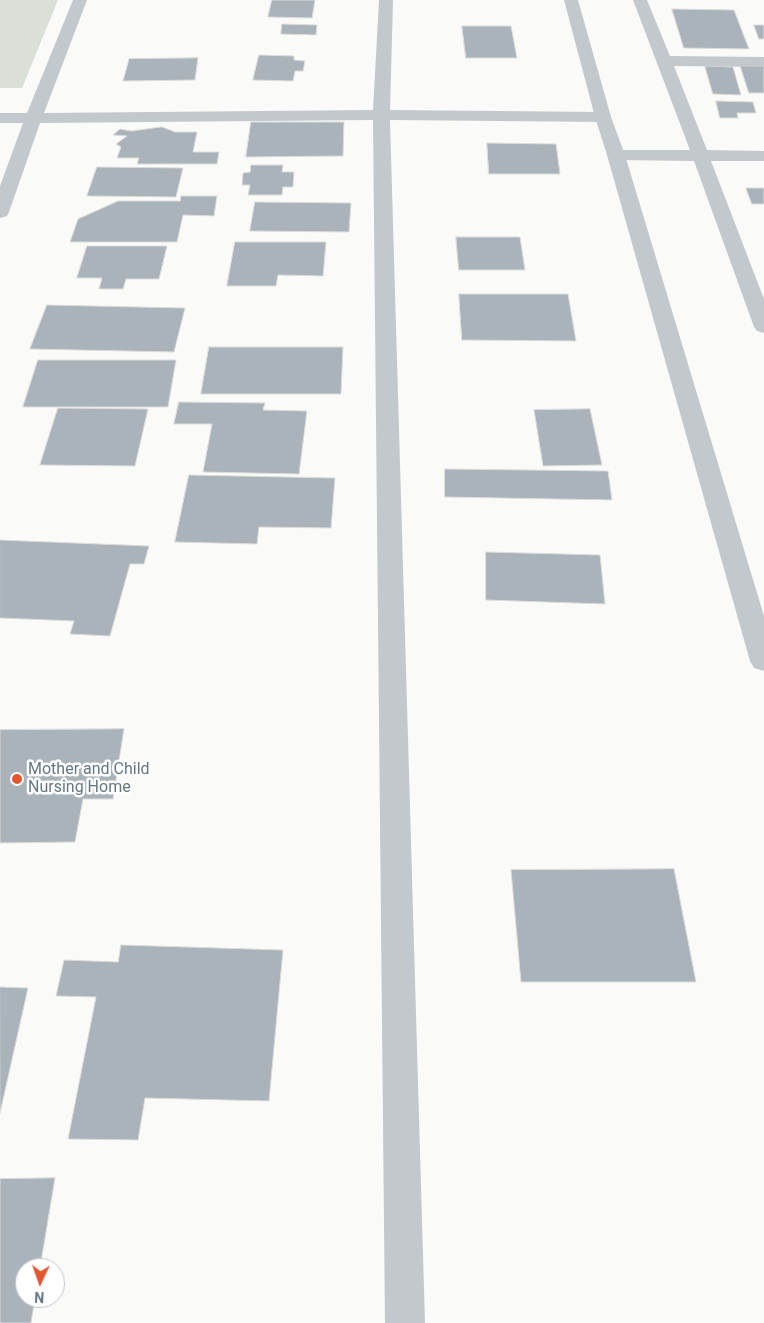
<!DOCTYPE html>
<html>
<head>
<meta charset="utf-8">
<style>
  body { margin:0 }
  #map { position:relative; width:764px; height:1323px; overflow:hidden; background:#fafaf8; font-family:Roboto,sans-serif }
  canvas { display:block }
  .north { position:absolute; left:15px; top:1258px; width:50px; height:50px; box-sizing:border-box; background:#fff; border:1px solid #c1c8cd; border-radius:50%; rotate:183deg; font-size:14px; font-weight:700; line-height:20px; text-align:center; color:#657683 }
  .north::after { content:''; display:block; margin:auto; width:18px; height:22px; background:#e4572e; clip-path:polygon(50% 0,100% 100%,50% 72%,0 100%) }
</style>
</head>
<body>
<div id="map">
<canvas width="764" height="1323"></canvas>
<div class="north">N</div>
</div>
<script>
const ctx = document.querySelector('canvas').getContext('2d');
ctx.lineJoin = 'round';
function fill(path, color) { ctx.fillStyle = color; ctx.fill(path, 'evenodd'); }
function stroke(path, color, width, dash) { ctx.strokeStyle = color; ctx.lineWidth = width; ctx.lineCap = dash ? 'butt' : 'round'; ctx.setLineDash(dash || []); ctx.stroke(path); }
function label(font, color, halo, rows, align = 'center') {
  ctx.font = font + ' Roboto,sans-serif'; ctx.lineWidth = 5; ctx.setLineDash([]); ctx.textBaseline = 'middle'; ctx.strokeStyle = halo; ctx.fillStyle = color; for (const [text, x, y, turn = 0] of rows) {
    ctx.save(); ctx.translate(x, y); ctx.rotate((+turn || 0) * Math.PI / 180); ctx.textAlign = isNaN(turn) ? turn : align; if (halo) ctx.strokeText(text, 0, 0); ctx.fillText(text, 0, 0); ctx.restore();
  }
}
fill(new Path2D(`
  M0,0H58L22,88H0Z`), '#dadfd7');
const building = new Path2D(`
  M272,0H315L312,18L268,17Z
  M672,9L734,10L749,49L684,48Z
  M282,24L317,25L316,35L281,34Z
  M754,25H764V39H759Z
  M462,26H511L517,58H466Z
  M259,55L294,56V60L305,61L303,71H295L293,81L253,80Z
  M198,58L195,80L123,81L129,59Z
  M740,65L764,66V93H749Z
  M705,66L733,67L741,95L713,94Z
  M716,101L753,102L756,113H737L738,118H720Z
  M251,122H344L343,156L246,157Z
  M162,127L175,132H197L193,152H219L217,164H137L139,158H117L121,147L116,144L127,136L113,135L120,129L131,131Z
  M487,143L556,144L560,174H489Z
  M251,165H283L282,172H294L293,187H283L282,195H248L250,185H242L243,173L250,172Z
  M97,167L183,168L176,197L87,196Z
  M746,188H764V204H752Z
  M181,196H217L214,216L183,215L177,242H70L78,219L118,201H180Z
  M255,202L351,203L349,232L250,231Z
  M456,237H520L525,270H459Z
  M235,242H326L323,276L278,275L276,286H227Z
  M87,246H167L159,279H126L123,289H99L102,278H77Z
  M459,294H568L576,341L462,340Z
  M47,305L185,308L174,352L30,349Z
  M209,347H343L341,394H201Z
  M38,360H176L168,407H23Z
  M179,402L265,403L263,410L307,411L299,474L203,472L212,424H174Z
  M58,408L148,409L135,466L40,465Z
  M590,409L602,465L543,466L534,410Z
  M445,469L608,471L612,500L445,497Z
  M189,475L335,478L331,528L259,527L257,544L175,542Z
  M0,540L149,546L144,564H130L110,636L70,634L74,621L0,618Z
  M486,552L600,555L605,604L486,600Z
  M124,729L113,799H83L75,842L0,843V730Z
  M674,869L696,982H521L511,870Z
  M121,945L283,950L269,1101L145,1098L138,1140L68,1139L96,997L56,996L64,960L118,962Z
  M0,987L28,988L0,1113Z
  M55,1178L40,1268H25V1298H35L31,1323H0V1179Z`);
fill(building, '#aab3b9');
stroke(building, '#dcdcda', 1);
fill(new Path2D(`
  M73,0H87L44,113L373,110L379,0H393L390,110L603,112L609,113L611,117L609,121L603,122L390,120L425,1323H385L373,120L40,123L9,212L7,216L0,218V186L23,123H0V113H27Z
  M633,0H647L670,56L764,57V67L674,66L707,150L764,151V161H711L764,299V333L757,331L754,327L694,161L616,160L610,159L607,155L610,151L616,150H690Z`), '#c3c8cc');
fill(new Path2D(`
  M564,0H578L611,117L625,155L764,616V671L754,668L750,661L607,155L595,117Z`), '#c3c8cc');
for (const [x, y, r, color] of [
  [17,779,6,"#e4572e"]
]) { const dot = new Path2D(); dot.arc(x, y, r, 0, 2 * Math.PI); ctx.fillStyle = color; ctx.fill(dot); stroke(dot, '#fff', 2); }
label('16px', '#657683', '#fff', [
  ["Mother and Child",28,770],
  ["Nursing Home",28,788]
], 'left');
</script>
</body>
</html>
